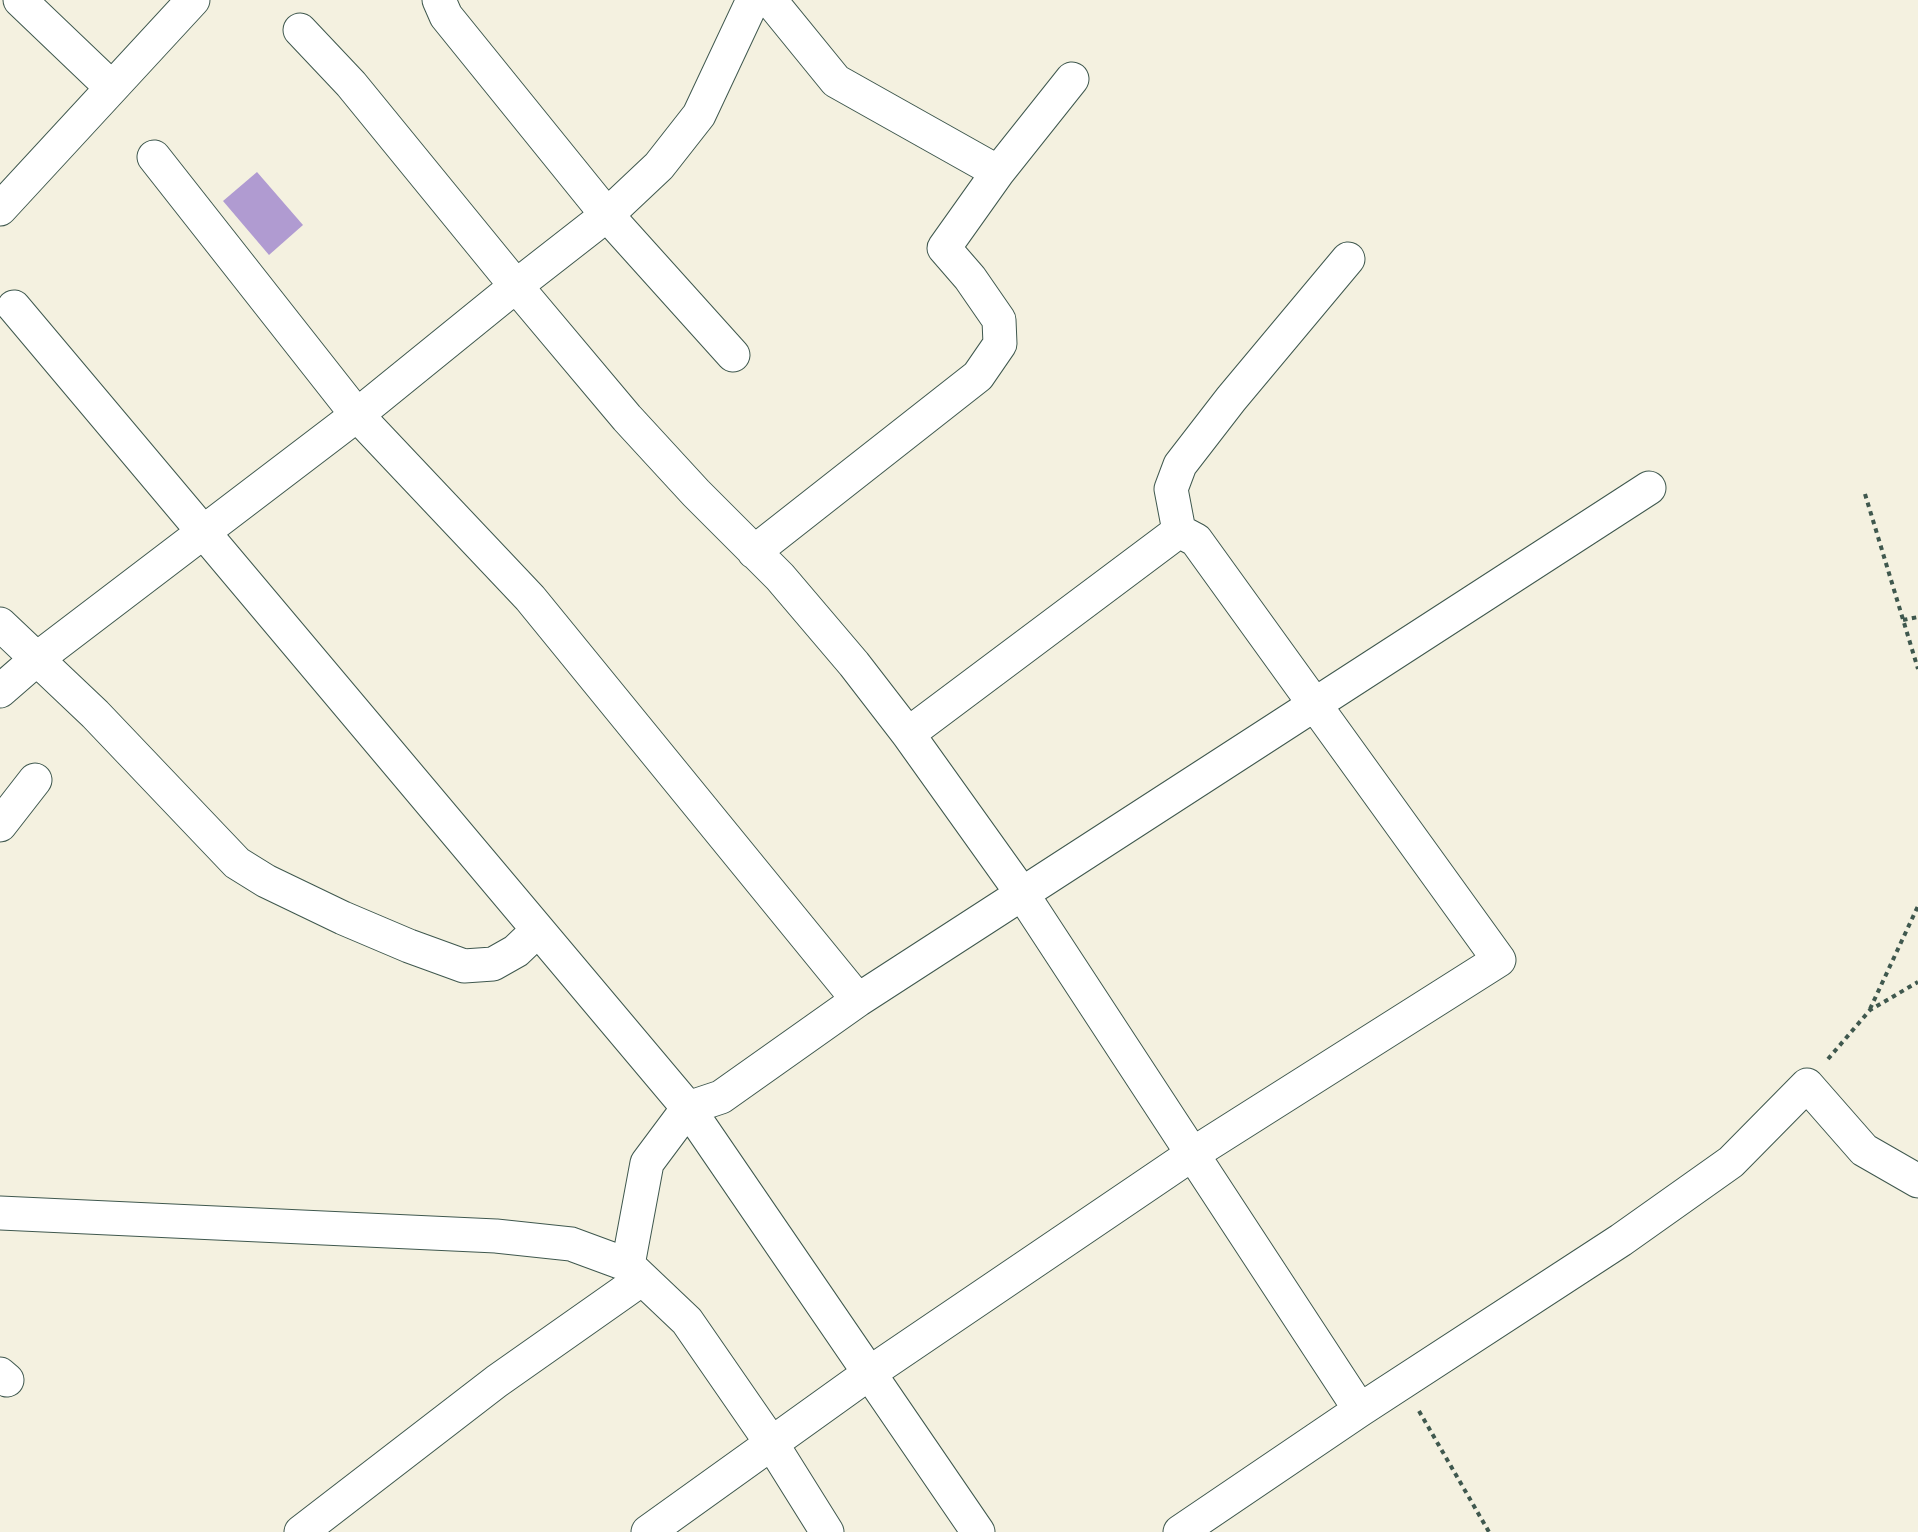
<!DOCTYPE html>
<html>
<head>
<meta charset="utf-8">
<style>
  body { margin:0 }
  canvas { display:block; background:#f4f1e0 }
</style>
</head>
<body>
<canvas width="1918" height="1532"></canvas>
<script>
const ctx = document.querySelector('canvas').getContext('2d');
ctx.lineJoin = 'round';
function fill(path, color) { ctx.fillStyle = color; ctx.fill(path, 'evenodd'); }
function stroke(path, color, width, dash) { ctx.strokeStyle = color; ctx.lineWidth = width; ctx.lineCap = dash ? 'butt' : 'round'; ctx.setLineDash(dash || []); ctx.stroke(path); }
fill(new Path2D(`
  M257,172L303,225L269,255L223,201Z`), '#b09bd1');
const minor = new Path2D(`
  M20,0L111,87
  M439,0L446,16L607,215L733,355
  M770,0L836,81L998,172
  M300,30L351,84L516,286L627,418L696,493L780,577L854,664L908,734L1023,895L1360,1410
  M154,157L357,415L530,598L858,1000
  M0,209L193,0
  M14,307L688,1108L978,1532
  M1179,531L1171,489L1180,465L1231,399L1348,259
  M754,552L978,376L1000,344L999,320L970,278L944,248L998,172L1072,79
  M0,624L95,714L237,863L266,881L343,918L409,946L464,966L493,964L516,951L538,930
  M0,691L38,658L357,415L516,286L607,215L659,166L699,115L753,0
  M908,734L1179,531
  M0,825L35,780
  M0,1213L496,1236L571,1244L628,1265L687,1321L772,1444L827,1532
  M628,1265L647,1163L688,1108L721,1097L858,1000L1649,488
  M0,1374L7,1380
  M301,1532L497,1381L642,1279
  M648,1532L871,1372L1191,1155L1499,960L1196,540L1179,531
  M1180,1532L1360,1410L1621,1240L1731,1162L1807,1085L1864,1150L1918,1181`);
stroke(minor, '#3f584e', 35);
stroke(new Path2D(`
  M1865,494L1918,669
  M1903,620L1918,617
  M1870,1009L1918,906
  M1828,1059L1870,1010L1918,982
  M1419,1411L1489,1532`), '#3f584e', 4, [4.5, 4.5]);
stroke(minor, '#fff', 33);
</script>
</body>
</html>
